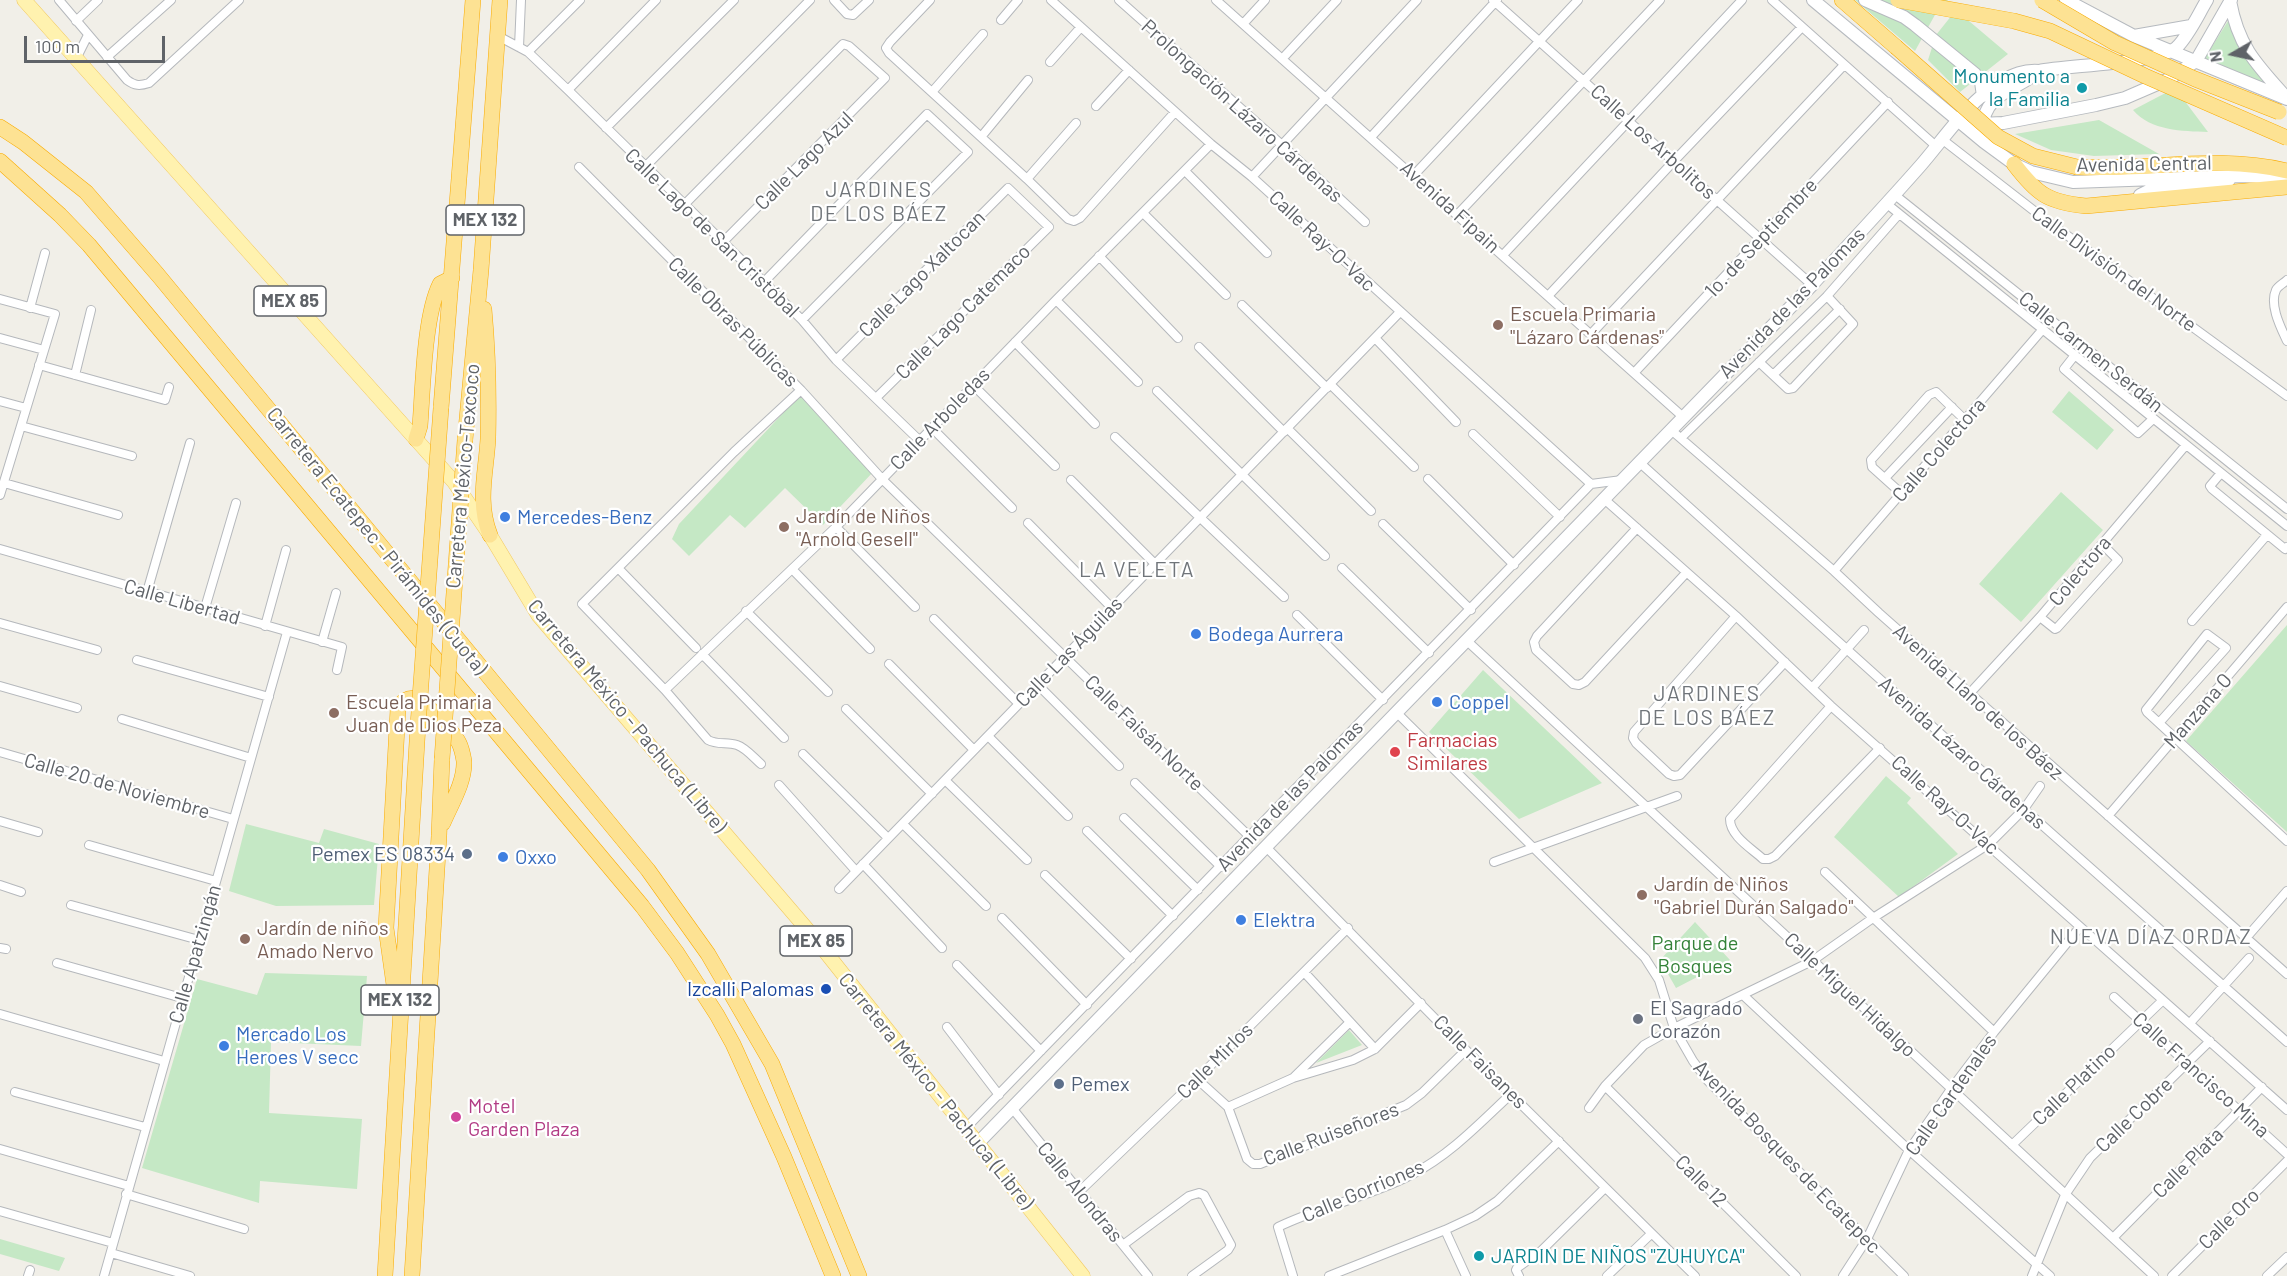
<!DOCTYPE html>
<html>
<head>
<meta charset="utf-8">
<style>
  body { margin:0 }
  #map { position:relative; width:2287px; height:1276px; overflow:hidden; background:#f1efe8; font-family:Barlow,sans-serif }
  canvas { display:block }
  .north { position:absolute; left:2203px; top:24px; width:60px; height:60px; -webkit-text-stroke:4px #fff; paint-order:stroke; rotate:261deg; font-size:16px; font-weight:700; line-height:24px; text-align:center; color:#5f6368 }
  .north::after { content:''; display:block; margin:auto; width:21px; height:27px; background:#5f6368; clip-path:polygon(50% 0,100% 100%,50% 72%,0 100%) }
  .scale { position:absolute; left:24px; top:36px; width:141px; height:27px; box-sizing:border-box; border:3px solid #5f6368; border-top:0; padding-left:8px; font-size:18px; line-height:21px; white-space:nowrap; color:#5f6368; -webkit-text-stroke:4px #fff; paint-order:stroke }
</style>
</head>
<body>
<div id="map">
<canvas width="2287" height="1276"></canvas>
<div class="north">N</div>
<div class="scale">100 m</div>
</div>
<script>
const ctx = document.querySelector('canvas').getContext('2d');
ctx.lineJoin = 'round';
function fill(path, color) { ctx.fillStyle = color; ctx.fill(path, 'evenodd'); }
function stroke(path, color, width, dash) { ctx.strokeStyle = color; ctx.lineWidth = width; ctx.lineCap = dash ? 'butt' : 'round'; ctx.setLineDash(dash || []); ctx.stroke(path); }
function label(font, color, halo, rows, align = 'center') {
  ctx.font = font + ' Barlow,sans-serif'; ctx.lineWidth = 4.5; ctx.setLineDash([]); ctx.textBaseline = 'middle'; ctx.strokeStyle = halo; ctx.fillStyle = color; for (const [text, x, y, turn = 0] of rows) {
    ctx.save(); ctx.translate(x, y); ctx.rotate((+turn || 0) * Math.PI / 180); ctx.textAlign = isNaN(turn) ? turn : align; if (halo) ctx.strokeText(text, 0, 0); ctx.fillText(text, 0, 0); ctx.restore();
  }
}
fill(new Path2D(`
  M1855,0H1948L1936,13L1915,51Z
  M1956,10L2008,54L1960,92L1928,60L1936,35Z
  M2228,21C2241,54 2252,65 2277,89L2203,61Z
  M2175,88L2208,132C2182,131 2151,131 2133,110Z
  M2099,120L2159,154L2094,156L2051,150L2015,134Z
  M2069,391L2114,430L2097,450L2052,412Z
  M800,395L874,471L823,525L785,488L745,528L730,515L689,556L672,539L679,524Z
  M2061,492L2103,530L2021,622L1979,584Z
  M2287,625V832L2186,741Z
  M1483,670L1602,783L1519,819L1429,732Z
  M1886,776L1911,798L1907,803L1958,854L1899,897L1834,837Z
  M246,824L319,843L324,829L379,844L374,905L276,906L229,891Z
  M1695,922L1730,960L1676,988L1660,960Z
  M265,973L367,976L361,1046L271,1042L269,1113L362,1119L357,1189L260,1181L259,1203L142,1168L197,979L257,995Z
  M1349,1030L1362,1045L1316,1063Z
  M0,1239L65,1258L59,1271L0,1254Z`), '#c5e8c5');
const street = new Path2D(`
  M59,0L127,80C135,86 140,86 149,83L239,0
  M834,0L847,14L853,15L869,0
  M930,0L890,42L886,48L889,53L1027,179L1068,219L1074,221L1080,218L1175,112
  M1051,0L1211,144L1252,177L1591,484
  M1119,0L1282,145L1365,222
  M1216,0L1682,416
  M1493,0L1812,285
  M1772,0L1937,147
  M1001,20L1018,0
  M76,21L98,0
  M1243,24L1265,0
  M498,36L528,52L568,90L764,282L802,320L836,360L919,440
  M519,47L521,0
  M528,52L580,0
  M107,57L171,0
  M76,59L88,35
  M1282,59L1337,0
  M1050,62L1081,27
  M568,90L656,0
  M932,92L983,34
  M1096,106L1129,70
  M606,128L734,0
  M981,137L1028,80
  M1371,137L1497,0
  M1943,140L2042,217L2287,396
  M579,167L801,390L883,480L1250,837
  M645,167L810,0
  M1185,171L1267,253
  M1414,175L1578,0
  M1252,177L1417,0
  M1027,179L1076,123
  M1895,195L2287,509
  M1887,204L2287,526
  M684,205L843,44L849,46L885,78L722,243
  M1143,213L1226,295
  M1458,214L1660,0
  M1503,255L1742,0
  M1099,256L1178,338
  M2287,280C2284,283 2278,286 2276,290C2269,305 2281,328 2287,341
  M764,282L927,114L968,152L802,320
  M1548,296L1674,161L1801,28
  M0,299L55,314L0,495
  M1056,300L1138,382
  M1242,305L1327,388
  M30,308L45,253
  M1591,334L1844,65
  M0,338L44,350
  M1375,338L1456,422
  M1015,342L1095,424
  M1199,347L1284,432
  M2075,355L2064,369L2138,433L2153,419
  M836,360L1008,188L1049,227L876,398
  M1759,362L1788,389L1793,388L1853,324L1827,296
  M39,365L165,400L169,387
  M1634,373L1888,102
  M75,375L91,310
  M1773,375L1840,309
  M1330,384L1414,467
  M974,386L1055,466
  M1157,391L1325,556
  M0,401L26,408
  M21,426L132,456
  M932,428L1012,508
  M1287,428L1371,511
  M1670,429L1834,571L1879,613L2287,974
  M1473,434L1560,517
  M1115,437L1284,597
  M1681,438L1827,296L1899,214
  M1639,462L2024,809L2287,1042
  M2221,473L2210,486L2212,489L2285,549L2287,547
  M1885,478L1952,407
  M1428,479L1514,565
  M1071,480L1155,564
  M4,483L118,515
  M1902,494L1872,467L1871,460L1929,395L1936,392L1965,420
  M1603,498L1736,616L1831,706L2287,1110
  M1028,523L1112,608
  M1383,524L1471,610
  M836,527L915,607
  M1637,528L1537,636L1534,642L1536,650L1573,684L1579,685L1585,682L1686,573
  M0,549L342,647L337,670
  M618,568L696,648
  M1342,568L1429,653
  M792,569L870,649
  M1834,571L2043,329
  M147,592L190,443
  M205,608L236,503
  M746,611L828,692
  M1297,615L1383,700
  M1736,616L1634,732L1633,738L1636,743L1669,774L1674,776L1680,775L1785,662
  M2040,617L2055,629L2057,628L2118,560L2102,544
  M934,619L1019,704
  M2192,621L2267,535
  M0,623L97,650
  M265,626L286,550
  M1466,640L2154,1276
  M322,642L336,593
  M702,654L784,738
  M137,660L269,697
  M889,664L974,750
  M1037,684L1119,766
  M0,686L77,708
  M1812,688L1864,630
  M665,690L836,527L1056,300L1211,144
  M1970,693L2040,617L2186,445
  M1831,706L1730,819C1730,836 1751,848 1763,859H1769L1775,856L1880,748
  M846,709L932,794
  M1396,712L1645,958L1659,980L1674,1028L1693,1061L1708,1081L1904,1276
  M122,719L251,758
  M2159,723L2226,648L2207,634L2146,710L2147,712L2287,841
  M988,736L1068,816
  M0,752L233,819
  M803,754L888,838
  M761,764C754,758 746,748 737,745C727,742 717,745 708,740L665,690L582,604L734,452L801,390
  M945,780L1027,860
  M1135,783L1221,867
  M779,785L856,871
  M2108,816L2287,607
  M1124,818L1198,890
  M0,821L38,832
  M903,824L986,906
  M1087,831L1173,916
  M89,845L216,881
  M1266,847L1466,1050L1695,1276
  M1494,862L1677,796
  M863,864L942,948
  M1825,872L1994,1032
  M1045,875L1131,959
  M0,885L21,892
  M839,889L1400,312
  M71,905L199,940
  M1002,918L1087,1005
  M2246,938L2287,891
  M0,948L6,949
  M57,963L182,998
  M957,965L1041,1051
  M1304,972L1375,1049
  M1743,995L1909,1150L2050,1276
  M2114,997L2287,1154
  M0,1014L164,1061
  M2190,1023L2249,958
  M947,1027L999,1095
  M1294,1077L1350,1022
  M1197,1079L1228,1107L1247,1159L1253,1164H1260L1406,1105L1422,1093L1466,1050
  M1605,1086L1796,1276
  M15,1092L145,1127
  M1228,1107L1293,1078L1353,1060L1375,1049L1421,1003
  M1012,1108L1148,1276
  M1589,1108L1605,1086L1644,1045L1674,1028L1812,961L1873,918L1989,844L2024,809L2040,786
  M965,1129L1591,484L1622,480
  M2012,1145L2162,1001
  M0,1149L129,1186
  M1080,1191L1197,1079L1348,928
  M126,1194L244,1229
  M0,1211L113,1243
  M1445,1230L1466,1276
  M2113,1238L2262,1087
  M1123,1245L1189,1196L1199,1193L1204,1195L1231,1245L1228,1250L1192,1276
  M111,1253L190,1276
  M28,1276L30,1270
  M104,1276L287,632
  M1293,1276L1278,1227C1321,1206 1369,1197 1411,1175C1450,1155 1480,1123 1511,1094
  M1329,1276L1445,1230L1475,1216L1497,1201L1559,1141
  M1519,1276L1516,1270L1517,1268L1541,1251L1605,1188
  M1607,1276L1651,1234
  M1843,1276L1867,1239L1909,1150L1951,1089L1994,1032L2080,927
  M2032,1276L2065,1195L2090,1158L2210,1041
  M2172,1276L2287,1161
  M2267,1276L2287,1257`);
const secondary = new Path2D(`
  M1813,0L1984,142L2014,164L2031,172L2073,182L2239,176L2264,177L2287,182
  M1865,0L1904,17L1915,25L1975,74L1981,82L1983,96
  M2066,0L2134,36L2287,99
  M2230,1C2238,45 2255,63 2284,95
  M2134,36L2191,26
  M1979,124L2003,123L2096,105L2125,98L2169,79L2196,61L2231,0
  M1983,129C1982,93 2018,90 2039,71
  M2140,195L2150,190L2205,187L2229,180
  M977,1144L1812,285C1848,245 1885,206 1921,165C1946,136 1967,103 2000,82C2013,74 2024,70 2039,71C2066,65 2159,64 2177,47C2189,35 2198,15 2207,0`);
const primary = new Path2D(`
  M24,0L454,482L490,535L538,615L812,935L1083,1276`);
const highway = new Path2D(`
  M1842,0L1896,47
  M0,127L23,142L86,192L158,275L648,870L708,954L772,1064L859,1276
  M0,161L60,215L89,245L642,906L677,953L717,1015L733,1044L784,1157L833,1276
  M2014,164C2037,194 2047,202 2086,206L2287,187
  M2077,167C2147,171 2218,154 2287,171
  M484,309C488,352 489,396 488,439C486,473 477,502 490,535
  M441,408L473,0
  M416,439L420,426C423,388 424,316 440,284L452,278
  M465,440L481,270L500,0
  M395,992L386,928L398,709C401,702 408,696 417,699C426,703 454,733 459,743C462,749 463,755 464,761C465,782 451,804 443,823
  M385,1276L418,725
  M412,1276L439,836L442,759`);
stroke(street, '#b5b8bc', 10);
stroke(secondary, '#b6babf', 14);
stroke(primary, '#f2c960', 15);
stroke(highway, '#f9ab00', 16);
stroke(street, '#fff', 8);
stroke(secondary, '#fff', 12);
stroke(primary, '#fff2af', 14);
stroke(highway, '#fde293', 15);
const highwayBridge = new Path2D(`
  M1898,0L2014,21L2050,31L2145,76L2287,138
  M2042,0L2115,43L2195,79L2279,112
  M1896,47L1998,137L2033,156L2077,167
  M418,725L441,408
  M442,759L465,440`);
stroke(highwayBridge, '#f9ab00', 16, []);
stroke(highwayBridge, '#fde293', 15);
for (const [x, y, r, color] of [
  [2082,88,6,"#0f9aa8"],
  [1498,325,6,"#8d6e63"],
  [505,517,6,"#3f7fe0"],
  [784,527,6,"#8d6e63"],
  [1196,634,6,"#3f7fe0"],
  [1437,702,6,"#3f7fe0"],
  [334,713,6,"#8d6e63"],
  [1395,752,6,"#e0444e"],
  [467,854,6,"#5c6f8a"],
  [503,857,6,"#3f7fe0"],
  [1642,895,6,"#8d6e63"],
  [1241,920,6,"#3f7fe0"],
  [245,939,6,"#8d6e63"],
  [826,989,6,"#1a4fb4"],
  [1638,1019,6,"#6b7280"],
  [224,1046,6,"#3f7fe0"],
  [1059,1084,6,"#5c6f8a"],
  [456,1117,6,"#d1479c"],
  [1479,1256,6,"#0f9aa8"]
]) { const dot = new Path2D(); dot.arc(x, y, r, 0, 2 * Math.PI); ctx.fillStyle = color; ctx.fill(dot); stroke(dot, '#fff', 2); }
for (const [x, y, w] of [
  [485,220,78],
  [290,301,72],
  [816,941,72],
  [400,1000,78]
]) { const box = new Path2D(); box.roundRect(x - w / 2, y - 15, w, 30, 4.5); ctx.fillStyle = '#fff'; ctx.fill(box); stroke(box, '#5f6368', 1.5); }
label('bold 18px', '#5f6368', null, [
  ["MEX 132",485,220],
  ["MEX 85",290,301],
  ["MEX 85",816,941],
  ["MEX 132",400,1000]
]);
label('20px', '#0d838f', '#fff', [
  ["Monumento a",2070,76],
  ["la Familia",2070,99],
  ["JARDIN DE NIÑOS \"ZUHUYCA\"",1491,1256,"left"]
], 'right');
label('20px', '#5f6368', '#fff', [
  ["Prolongación Lázaro Cárdenas",1242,111,42],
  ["Calle Los Arbolitos",1653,142,42],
  ["Calle Lago Azul",804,161,-45],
  ["Avenida Central",2144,164,-1],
  ["Avenida Fipain",1450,207,42],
  ["Calle Lago de San Cristóbal",712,233,44],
  ["1o. de Septiembre",1761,238,-47],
  ["Calle Ray-O-Vac",1322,241,43],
  ["Calle División del Norte",2114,269,36],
  ["Calle Lago Xaltocan",922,274,-45],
  ["Avenida de las Palomas",1792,303,-46],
  ["Calle Lago Catemaco",963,312,-45],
  ["Calle Obras Públicas",733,322,45],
  ["Calle Carmen Serdán",2091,352,39],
  ["Calle Arboledas",940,419,-46],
  ["Calle Colectora",1939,450,-49],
  ["Carretera México-Texcoco",463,476,-85],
  ["Carretera Ecatepec - Pirámides (Cuota)",377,541,51],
  ["Colectora",2080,571,-50],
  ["Calle Libertad",182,602,16],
  ["Calle Las Águilas",1069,652,-46],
  ["Avenida Llano de los Báez",1978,702,42],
  ["Manzana O",2198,711,-49],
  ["Carretera México - Pachuca (Libre)",627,716,50],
  ["Calle Faisán Norte",1144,733,44],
  ["Avenida Lázaro Cárdenas",1962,753,42],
  ["Calle 20 de Noviembre",117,786,16],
  ["Avenida de las Palomas",1290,796,-46],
  ["Calle Ray-O-Vac",1945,805,42],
  ["Calle Apatzingán",195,954,-74],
  ["Calle Miguel Hidalgo",1850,995,43],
  ["Calle Mirlos",1215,1061,-45],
  ["Calle Faisanes",1480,1062,45],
  ["Calle Francisco Mina",2201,1075,42],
  ["Calle Platino",2074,1085,-44],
  ["Carretera México - Pachuca (Libre)",936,1091,51],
  ["Calle Cardenales",1951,1095,-55],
  ["Calle Cobre",2134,1115,-44],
  ["Calle Ruiseñores",1331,1134,-21],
  ["Avenida Bosques de Ecatepec",1787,1157,46],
  ["Calle Plata",2188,1163,-45],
  ["Calle 12",1701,1181,45],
  ["Calle Gorriones",1363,1191,-23],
  ["Calle Alondras",1080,1192,51],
  ["Calle Oro",2229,1219,-45]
]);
label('20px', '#785e54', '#fff', [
  ["Escuela Primaria",1510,314],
  ["\"Lázaro Cárdenas\"",1510,337],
  ["Jardín de Niños",796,516],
  ["\"Arnold Gesell\"",796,539],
  ["Escuela Primaria",346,702],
  ["Juan de Dios Peza",346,725],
  ["Jardín de Niños",1654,884],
  ["\"Gabriel Durán Salgado\"",1654,907],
  ["Jardín de niños",257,928],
  ["Amado Nervo",257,951]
], 'left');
label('20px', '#366cbe', '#fff', [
  ["Mercedes-Benz",517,517],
  ["Bodega Aurrera",1208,634],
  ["Coppel",1449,702],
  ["Oxxo",515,857],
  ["Elektra",1253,920],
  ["Mercado Los",236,1034],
  ["Heroes V secc",236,1057]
], 'left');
label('20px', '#be3a42', '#fff', [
  ["Farmacias",1407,740],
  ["Similares",1407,763]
], 'left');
label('20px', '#4e5e75', '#fff', [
  ["Pemex ES 08334",455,854],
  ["Pemex",1071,1084,"left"]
], 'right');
label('20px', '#348238', '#fff', [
  ["Parque de",1695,943],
  ["Bosques",1695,966]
]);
label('20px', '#164399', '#fff', [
  ["Izcalli Palomas",814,989]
], 'right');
label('20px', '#5b616d', '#fff', [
  ["El Sagrado",1650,1008],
  ["Corazón",1650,1031]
], 'left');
label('20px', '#b23c85', '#fff', [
  ["Motel",468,1106],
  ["Garden Plaza",468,1129]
], 'left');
ctx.letterSpacing = '1.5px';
label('21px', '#70757a', '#fff', [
  ["JARDINES",879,190],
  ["DE LOS BÁEZ",879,214],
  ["LA VELETA",1137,570],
  ["JARDINES",1707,694],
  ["DE LOS BÁEZ",1707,718],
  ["NUEVA DÍAZ ORDAZ",2151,937]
]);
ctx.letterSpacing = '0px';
</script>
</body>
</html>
